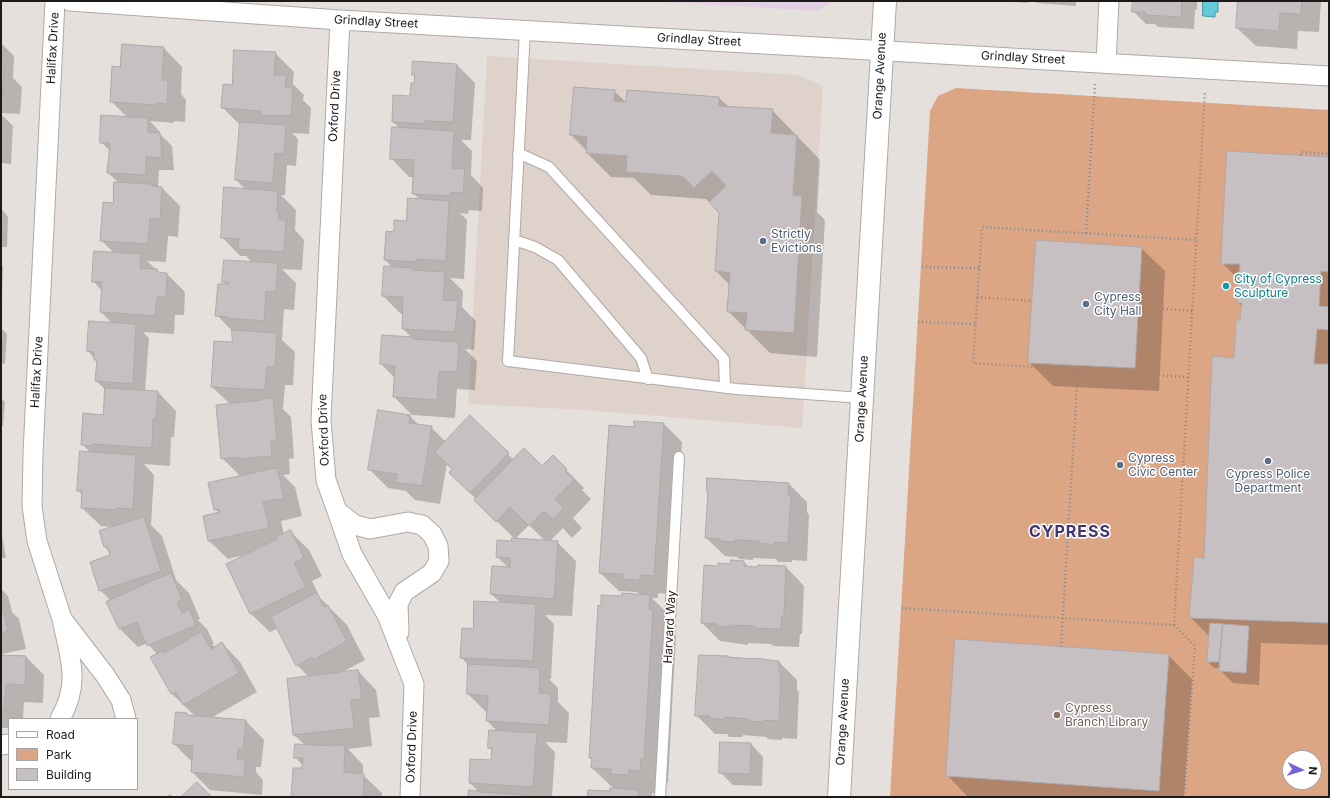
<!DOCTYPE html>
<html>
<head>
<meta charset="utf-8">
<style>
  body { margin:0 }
  #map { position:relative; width:1330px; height:798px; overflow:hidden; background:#e6e0dd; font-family:Inter,sans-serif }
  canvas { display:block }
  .frame { position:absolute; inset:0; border:2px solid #1d1b1a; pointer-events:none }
  .legend { position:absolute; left:8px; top:718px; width:130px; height:72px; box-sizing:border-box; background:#fff; border:1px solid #a5a4a3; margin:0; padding:5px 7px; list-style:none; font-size:12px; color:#1d1b1a }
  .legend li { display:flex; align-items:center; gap:8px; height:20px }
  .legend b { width:20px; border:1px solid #a5a4a3 }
  .north { position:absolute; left:1282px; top:750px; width:40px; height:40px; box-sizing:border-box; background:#fff; border:1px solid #a5a4a3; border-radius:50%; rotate:94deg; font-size:11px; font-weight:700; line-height:16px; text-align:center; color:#1d1b1a }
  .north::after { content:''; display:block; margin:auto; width:14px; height:18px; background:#7661db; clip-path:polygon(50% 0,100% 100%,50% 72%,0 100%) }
</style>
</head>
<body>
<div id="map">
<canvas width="1330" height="798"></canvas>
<div class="frame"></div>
<ul class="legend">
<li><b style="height:5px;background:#fff"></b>Road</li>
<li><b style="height:11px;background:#dca584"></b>Park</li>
<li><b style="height:11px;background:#c6c0c3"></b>Building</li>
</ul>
<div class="north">N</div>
</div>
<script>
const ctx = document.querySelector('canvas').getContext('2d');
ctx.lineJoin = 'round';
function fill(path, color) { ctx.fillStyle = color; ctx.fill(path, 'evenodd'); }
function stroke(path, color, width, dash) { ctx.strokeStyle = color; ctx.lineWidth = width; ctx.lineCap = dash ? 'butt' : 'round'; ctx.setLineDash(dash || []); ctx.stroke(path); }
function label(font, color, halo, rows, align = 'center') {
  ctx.font = font + ' Inter,sans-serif'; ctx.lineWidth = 3; ctx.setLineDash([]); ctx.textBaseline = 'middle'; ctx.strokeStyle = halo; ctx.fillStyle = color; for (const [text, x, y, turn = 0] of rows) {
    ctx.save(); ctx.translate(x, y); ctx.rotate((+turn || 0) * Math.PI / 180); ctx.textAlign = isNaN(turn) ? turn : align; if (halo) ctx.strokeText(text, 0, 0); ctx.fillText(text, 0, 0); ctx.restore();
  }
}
fill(new Path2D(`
  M487,56L799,75L823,86L802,428L585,410L468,404Z`), '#dfd2ca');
fill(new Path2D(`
  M649,1H834L818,11Z`), '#e2d1e2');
fill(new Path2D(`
  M956,88L1329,110V797H890L930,111L938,96ZM1290,758H1314V782H1290Z`), '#dca584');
const water = new Path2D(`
  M1203,1H1218V12H1215V17L1203,16Z`);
fill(water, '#61cbda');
stroke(water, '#4d96a0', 1);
fill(new Path2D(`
  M998,1H1028V3Z
  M1034,1H1076V6L1037,3Z
  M1134,1H1197V10H1195L1194,29L1158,27L1155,24H1146L1133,11Z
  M1239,1H1321L1319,32L1298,31L1297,49L1256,46L1237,28Z
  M1,43L14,56L13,78L22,87L20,114L1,113Z
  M164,48L182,67L181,94L186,100L185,122L174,121V123L150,121L160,132V134L172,146L174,170H159L158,187L162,188L180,206L178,237L168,236L166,262L147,261L160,273L167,274L185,292L184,315H175L174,334L143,332L149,338L145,392H158L176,411L174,437H171L170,466L144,464L154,475L151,525L162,536L176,580L189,593L200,619L198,620L207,629L214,644H212L215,647L222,643L240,662L257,692L211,718L246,721L264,740L261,767H256V772L263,780L262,795L210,790L192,772L193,763L174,744L186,714L189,716L196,717L172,694L152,657L157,654L147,643L138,647L120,629L108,602L111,601L100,590L111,556L109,551L105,547L100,531L114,527L101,526L82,508L83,496L78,490L91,453L82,444L104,416L106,390L96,381L97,362L88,351L113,324L101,312L102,291L93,281L114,253L101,240L119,183L108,173L110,151L101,142L128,118L111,101L121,68Z
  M275,53L294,72L293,84L304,95L303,100L311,108L309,134L292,133L298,139L296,166L287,165L285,195H281L296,210L295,230L304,240L302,270L282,269L296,283L294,310L284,309L282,340L295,352L293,385H285L283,408H282L291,417L294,458L289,459L290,474L283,475L295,487L302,516L281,521L284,535L291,532L309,550L322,576L312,581L320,598L347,625L365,660L339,674L358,671L376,690L380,717L369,718L372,746L348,749L363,765V775L382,793V797H292L303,770V766L295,757L305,745L294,735L309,677L297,665L278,628L270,632L251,614L227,564L244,555L228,559L209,541L219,513L215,509L241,477L222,458L230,404L212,387L233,343V332L217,315L227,285L223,282L253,263L246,256H240L222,237L246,190L236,180L240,125L222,107L233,86Z
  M457,65L475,83L471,140H461L472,151L471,175L483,188L482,211L469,210L468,214L460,213L467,220L464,279L450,278L463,291L462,307L476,321L474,350L465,349L477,361L475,390L457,389L455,418L412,415L394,397L395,378L381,364L412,338L403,329L404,314H401L383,296L393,268L385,260L394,233L407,222L420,200L413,193L414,177H409L391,158L400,129L393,122L411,97L415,84V77L413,74Z
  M614,91L627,103L719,98L729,107L772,110L820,160L817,212L825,220L817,357L770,353L728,311L730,285L716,271L720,213L706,199L651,195L634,178L611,177L587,153V151L571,135Z
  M1,114L13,126L11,164L1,163V173Z
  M1329,158V645L1261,643L1259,685L1233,683L1220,670V668H1214L1208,662L1210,637L1190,617L1205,559L1243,307L1238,303L1240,281L1222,263Z
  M1,208L8,217L7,247H1Z
  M1141,248L1165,271L1159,391L1053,386L1029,362Z
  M1,264L3,267L2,300H1Z
  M1,328L7,334L5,364L1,363Z
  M1,398L5,402L3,426H1Z
  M410,416L419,425L431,427L446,442L470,417L514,460L542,468L553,457L584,488L582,490L591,499L573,518L582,528L572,538L563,528L549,542H557L576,561L572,616L545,615L554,624L551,679H549L558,688V702L569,713L567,743L545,742L555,752L552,797H469L479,792L470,783L492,761L493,751L489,748L497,731L487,721L488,712H486L468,694L469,666L461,657L474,630L501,603L491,594L509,568L497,557L515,539L475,500L476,499L450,473L453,469L447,463L440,504L415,500L406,491L388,488L369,469ZM529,525L546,542L515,539Z
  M664,424L682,442L672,594L658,593V598H652L673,619L672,631L676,635L668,783L664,782L663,794L652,793V797H588L611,792L614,789L592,768L593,760L590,758L601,607L623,597L640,595L637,592L619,591L600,573L635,428Z
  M789,484L807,502V512L809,515L807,561L792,560V562H778L776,559L753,558V560L739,559L737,557L725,556L706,538Z
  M1,529L6,558H1Z
  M744,562L749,567L758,568V566L786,567L804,586L802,634H800L799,647L773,646L771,644L748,643V645L720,641L702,623L719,567Z
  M1,589L8,596L12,612L19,619L26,649L1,654Z
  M1168,655L1192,679L1184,797H968L947,775Z
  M700,656L728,657L730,658L779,662L797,680V690L799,692L797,739L782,738V740L768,739L766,737L743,735V737H729L727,734H715L696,715Z
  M1,657H26L44,675L43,703L24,702L23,719H9V728H1Z
  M751,744L763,757L762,786L733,785L720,772Z
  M170,794L173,797H166Z`), '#0003');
const building = new Path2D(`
  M1133,1H1182L1181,17L1145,15V12H1132Z
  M1238,1H1302L1301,14L1280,13L1279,31L1236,28Z
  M122,44L164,47L162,80H168L167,104L156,103L155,105L110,102L112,66L120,67Z
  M234,50L276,52L274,75H286L285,88H293L291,116L261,115V111L221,108L223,84L232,85Z
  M413,61L457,64L453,122L424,121V124L392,122L393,95L410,96L411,83H414L415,75H412Z
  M1,67L4,68L2,96H1Z
  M574,87L615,90L614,101L626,102L627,90L719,97V106L773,109L771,133L797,135L793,195L802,196L794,333L745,330L747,313L727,312L730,273L715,271L719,213L709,202L726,186L712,171L694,188L682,176L626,172L627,156L586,153L587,137L570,135Z
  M101,115L148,118V132L160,133L162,158L146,157V175L107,173L110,143H100Z
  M240,122L286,125L284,154L275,153L273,183L235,180Z
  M392,127L454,131L452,168L465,169L463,193L451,192L450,196L412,194L414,160L390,159Z
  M1227,151L1329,157V272L1321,271L1319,306L1329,307V330L1317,329L1314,364H1329V623L1189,618L1194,557L1204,558L1212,356L1234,358L1236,320H1240L1242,303H1237L1240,264H1221Z
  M114,182L152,184V186L162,187L160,219L150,218L148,244L100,241L103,202L113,203Z
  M224,187L278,191L277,212H279L278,220H286L284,252L238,249L239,239L221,238Z
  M408,198L449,201L446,261L416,259V262L384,260L386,231L394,232V220L406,221Z
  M1036,240L1142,247L1135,368L1028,363Z
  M94,251L141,254L140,268L157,269L158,272L167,273L166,297H157L155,316L100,312L102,282H92Z
  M224,260L278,263L276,292L266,291L264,321L227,318V317L215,316L218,284H229V282H222Z
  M384,266L412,268V270L445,272L443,300L458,301L455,332L402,329L403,297L382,296Z
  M89,321L136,324L133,384L95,381L97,360H94V352L87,351Z
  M232,330L277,333L275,367H267L265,390L211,387L214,341L232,342Z
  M382,335L413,337V339L459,342L457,372L439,371L437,400L393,397L395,366L380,364Z
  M105,388L158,391L156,419H153L152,448L92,444V446L81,445L83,413L103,415Z
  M273,398L277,440L271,441L272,456L238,459V457L221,459L216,405L262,400V399Z
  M378,410L410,415L409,423L432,426L422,486L396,482L397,474L368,470Z
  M470,415L509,453L470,493L449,473L452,469L435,452Z
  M634,421L664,423L654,576L640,575V580L623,579V574L599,573L609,425L634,427Z
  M524,448L542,466L553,455L567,469L565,471L574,480L555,499L564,508L553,520L544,511L529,526L510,507L496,522L474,500Z
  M80,451L136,455L133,509L116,508V510L81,508L82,491H77Z
  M277,468L284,498L263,502L269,528L208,541L203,516L220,512L219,509L214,510L208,483Z
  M707,478L789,483L788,495H791L788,543L774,542V545L759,543V541L735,540V542L720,541V539L705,538L708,492H707Z
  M144,517L161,571L99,591L90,562L110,555L107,546L104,547L99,531Z
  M291,530L304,558L294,563L306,587L250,614L226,564L277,539L276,537Z
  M512,538L558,541L554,599L490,594L492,566L510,567V558L496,557L497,540L511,541Z
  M731,560L744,561V566L757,567L758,565L786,566L784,616H782L781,629L754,628V626L730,625V627L717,626V624L701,623L704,565L718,566V563L730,564Z
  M171,573L182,600L177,602L182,613L189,609L196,625L147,646L137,622L119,629L106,602Z
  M317,593L324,607L328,605L347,641L313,660L312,657L296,666L271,617Z
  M622,593L650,595L649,610H653L644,759H641L640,771L629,770V775L611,774V769L591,768L592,758H589L598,605L601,606V595L622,596Z
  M1,600L8,631L1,633Z
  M474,601L536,604L533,661L460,658L462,628L473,629Z
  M1210,623L1223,624L1219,662H1207Z
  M1223,624L1249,626L1246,673L1219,671Z
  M201,632L211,649L222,642L239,673L183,705L176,692L171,694L150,657L162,651L164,653Z
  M955,639L1169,654L1159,791L946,776Z
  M2,655L26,656L25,685L6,684L4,711H1Z
  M699,655L728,656V657L753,659V658L779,661V673H781L779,721L764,720V722L748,721V719L725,717V720L710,718V716H695Z
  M468,664L540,668L539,693L551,694L549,725L486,721L488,696L467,694Z
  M358,670L362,699L351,700L354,728L293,735L287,679Z
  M176,712L187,713V715L246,720L243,749H238L237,760H245L244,777L191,772L193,746L173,744Z
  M489,730L537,733L533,787L469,783L470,759L491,760L492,748H488Z
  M720,742L751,743L750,774L719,773Z
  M295,744L334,746V745H345L344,772L364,774L363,797H291L293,768H302L303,758H294Z
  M197,782L212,797H181Z
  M610,788L639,790L638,797H587L588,790L610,791Z
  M469,790L479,791V792L526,795L525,797H468Z`);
fill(building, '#c6c0c3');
stroke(building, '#afa9ac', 1);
const lane = new Path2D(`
  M525,30L508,361L736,389L862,398
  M518,153L549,167L724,359L725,387
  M514,240L535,247L558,260L641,358L648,379
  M660,797L679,457`);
const street = new Path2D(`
  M55,1L33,453L32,506L37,541L62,619L105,675L121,700L126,719
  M70,1L340,20L1329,76
  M340,20L321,420L326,480L337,511L352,554L387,615L414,684L410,797
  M1106,63L1109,1
  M337,511L355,525L370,529L408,522L422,525L432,534L438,546L439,561L432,573L404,592L398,604L399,632
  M60,719C80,684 71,661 63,624
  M1,745L9,744`);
const secondary = new Path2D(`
  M839,797L885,1`);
stroke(lane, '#afa9a6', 12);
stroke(street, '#afa9a6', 21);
stroke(secondary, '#afa9a6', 24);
stroke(new Path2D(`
  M1301,155V152L1329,154
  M1086,233L1095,84
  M922,267L979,268
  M977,297L1032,301
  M1139,307L1192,311
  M918,322L976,324
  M1188,377L973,363L982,227L1196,240
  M902,608L1174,625L1205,91
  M1174,625L1195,646L1184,797
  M1061,647L1078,370`), '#8a8684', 2.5, [1, 3]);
stroke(lane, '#fff', 10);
stroke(street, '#fff', 19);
stroke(secondary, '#fff', 22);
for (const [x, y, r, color] of [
  [763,241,4,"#5c6f8a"],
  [1226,286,4,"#0f9aa8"],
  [1086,304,4,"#5c6f8a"],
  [1268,461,4,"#5c6f8a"],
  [1120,465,4,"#5c6f8a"],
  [1057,715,4,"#8d6e63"]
]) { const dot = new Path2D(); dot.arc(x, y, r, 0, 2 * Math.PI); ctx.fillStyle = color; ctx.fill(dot); stroke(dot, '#fff', 1.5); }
label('12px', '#1d1b1a', '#fff', [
  ["Grindlay Street",376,22,3],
  ["Grindlay Street",699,40,3],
  ["Halifax Drive",53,48,-87],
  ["Grindlay Street",1023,58,3],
  ["Orange Avenue",880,76,-87],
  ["Oxford Drive",335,106,-87],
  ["Halifax Drive",37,372,-87],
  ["Orange Avenue",862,399,-87],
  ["Oxford Drive",324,430,-92],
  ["Harvard Way",670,627,-87],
  ["Orange Avenue",843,722,-87],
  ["Oxford Drive",412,747,-88]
]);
label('12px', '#4e5e75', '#fff', [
  ["Strictly",771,234],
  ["Evictions",771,248],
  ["Cypress",1094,297],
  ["City Hall",1094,311],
  ["Cypress",1128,458],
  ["Civic Center",1128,472],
  ["Cypress Police",1268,474,"center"],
  ["Department",1268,488,"center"]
], 'left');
label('12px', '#0d838f', '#fff', [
  ["City of Cypress",1234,279],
  ["Sculpture",1234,293]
], 'left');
label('12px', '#785e54', '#fff', [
  ["Cypress",1065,708],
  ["Branch Library",1065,722]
], 'left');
ctx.letterSpacing = '1px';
label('bold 16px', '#3f3672', '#fff', [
  ["CYPRESS",1070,532]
]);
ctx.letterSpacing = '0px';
</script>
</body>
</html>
